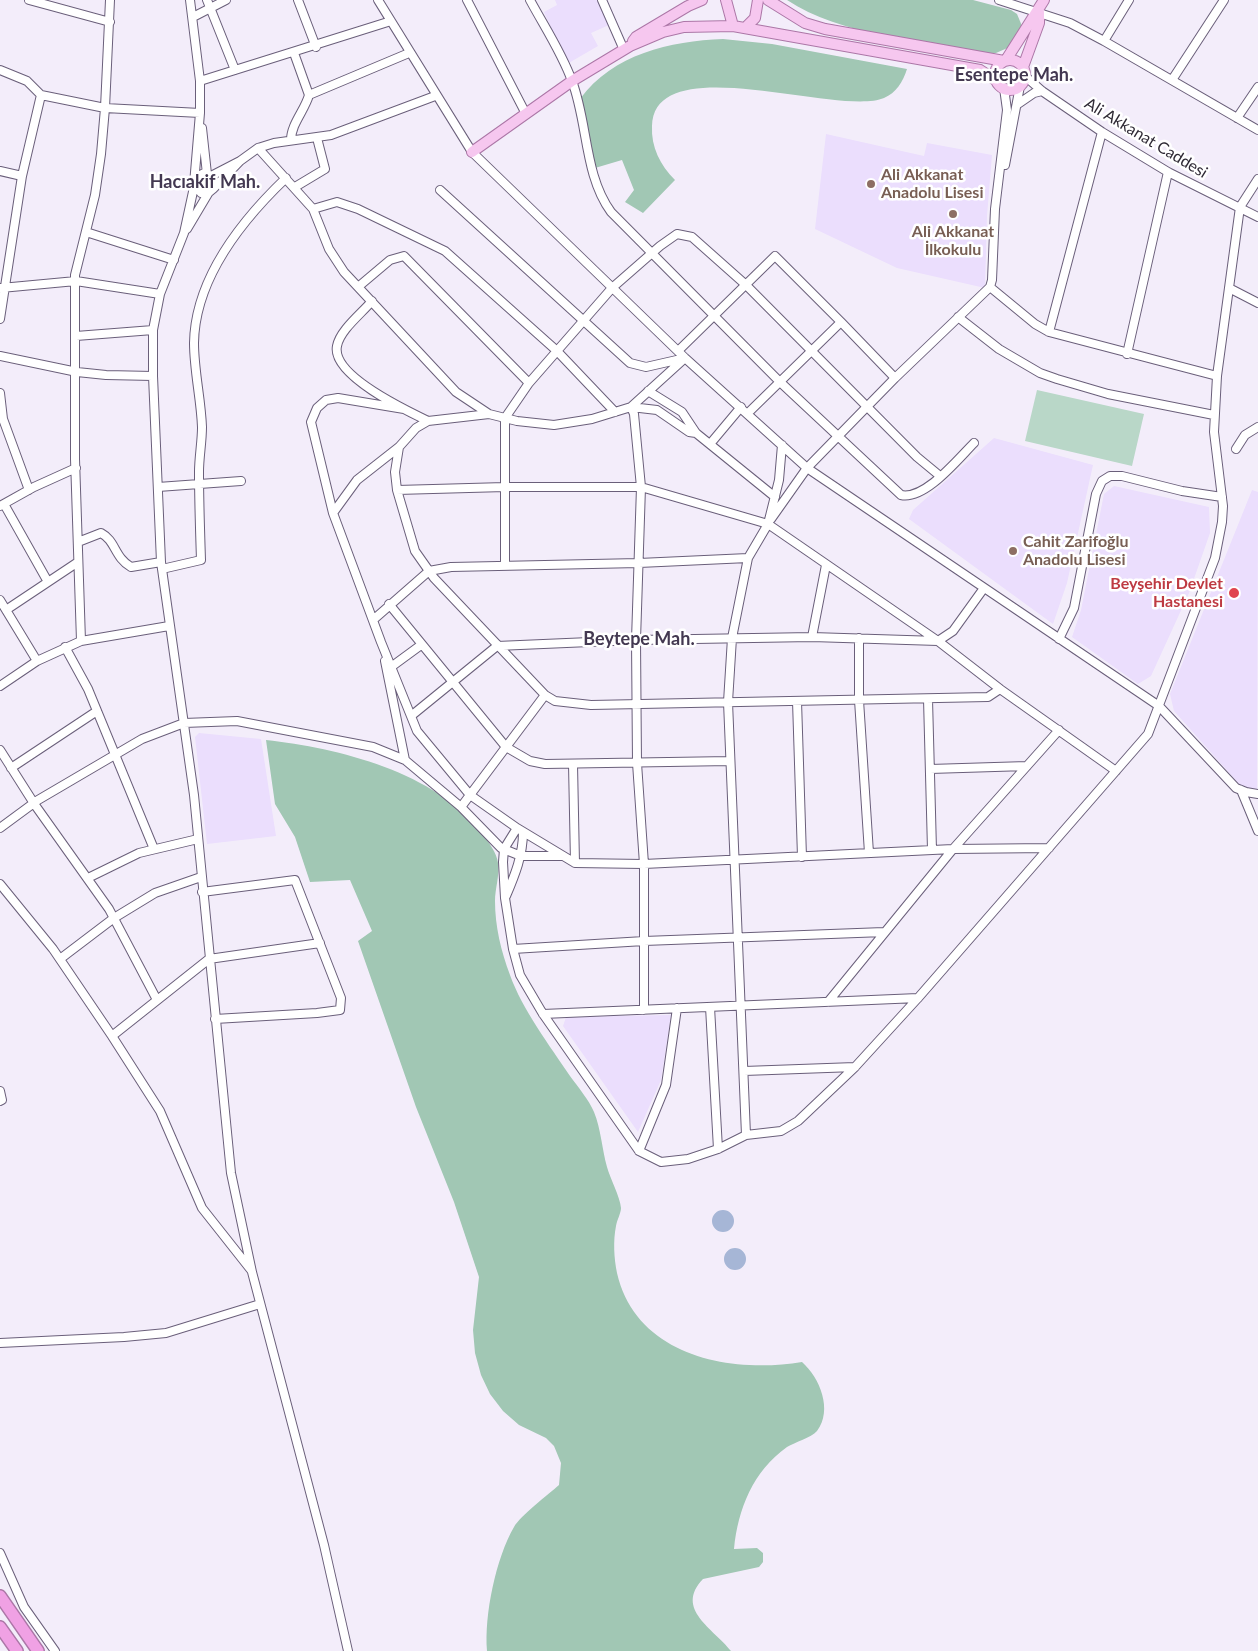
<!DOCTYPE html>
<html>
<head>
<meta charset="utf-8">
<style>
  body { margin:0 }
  canvas { display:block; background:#f3edfa }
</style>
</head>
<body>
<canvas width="1258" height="1651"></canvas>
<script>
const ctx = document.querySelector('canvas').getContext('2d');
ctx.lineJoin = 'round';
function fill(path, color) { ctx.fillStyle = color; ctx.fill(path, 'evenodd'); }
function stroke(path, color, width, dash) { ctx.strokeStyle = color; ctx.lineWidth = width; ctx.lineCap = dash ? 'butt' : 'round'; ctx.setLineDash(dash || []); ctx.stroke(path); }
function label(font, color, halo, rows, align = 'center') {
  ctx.font = font + ' Lato,sans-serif'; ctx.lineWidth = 5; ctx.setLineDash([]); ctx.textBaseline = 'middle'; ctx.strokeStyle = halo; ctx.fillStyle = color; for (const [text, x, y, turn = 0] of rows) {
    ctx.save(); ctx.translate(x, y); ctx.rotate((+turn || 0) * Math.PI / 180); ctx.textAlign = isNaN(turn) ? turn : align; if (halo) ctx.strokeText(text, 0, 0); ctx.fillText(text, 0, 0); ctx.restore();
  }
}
fill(new Path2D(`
  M555,0H597L609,25L591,33L598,46L567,64L544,12L557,5Z
  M826,134L924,156L927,143L992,155L987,216L985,288L897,268L815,229Z
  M994,438L1093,465L1067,583L1053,624L909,519L913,510Z
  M1114,486L1209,507L1210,533L1189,593L1151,676L1138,684L1072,637L1081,610L1104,494Z
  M1252,490L1258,492L1257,790L1240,785L1174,711L1170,694Z
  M199,733L261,739L276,836L207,844L195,737Z
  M671,1015L661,1080L638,1132L563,1026L566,1017Z`), '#ebdefd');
fill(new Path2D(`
  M1037,390L1144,414L1132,466L1025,441Z`), '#b9d7c8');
fill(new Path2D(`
  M787,0H973L1011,10L1017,14L1022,26L1012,46L996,53H985C923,42 840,35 787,0Z
  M723,39L772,44L907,69C903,82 896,93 884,98C839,117 654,47 652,126C651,147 660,165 675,180L643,213L625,202L634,190L622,160L595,168L580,99C613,54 670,41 723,39Z
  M266,740C338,748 437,772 482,834C488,841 497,853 498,863C500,874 495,889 495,901C495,926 501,951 510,975C522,1009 550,1046 570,1076C578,1087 589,1100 594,1112C601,1129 602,1149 607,1167C610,1178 620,1197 621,1208C621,1213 617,1220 616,1226C613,1241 614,1258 617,1273C636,1356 730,1374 802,1362C820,1378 833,1410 817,1431C811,1438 795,1442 787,1447C753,1471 738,1509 734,1549L757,1548L763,1553V1562L759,1567L703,1579C674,1609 714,1629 731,1651H487C484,1615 496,1558 514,1527C520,1516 549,1494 559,1485L561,1463L554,1446L546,1438L519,1425L503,1411L490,1394L481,1375L475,1353L473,1330L479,1277L454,1202L416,1107L358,941L372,931L350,880L310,882L295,837L275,804Z`), '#a1c7b4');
fill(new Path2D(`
  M712 1221a11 11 0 1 1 22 0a11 11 0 1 1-22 0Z
  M724 1259a11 11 0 1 1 22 0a11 11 0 1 1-22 0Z`), '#a6b6d6');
const minor = new Path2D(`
  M29,0L110,22
  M190,0L200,81V113L194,184L201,193L207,194L213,189L214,182L211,176L204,173L195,178
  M207,0L235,70
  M298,0L316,47
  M378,0L472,152L685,358L807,468L1159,706L1236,788L1246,792L1258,794
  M467,0L526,114
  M530,0C544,26 562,53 572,81C588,123 584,175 611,212L779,381L901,495C925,500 957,460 974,443
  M602,0L624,50
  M999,0L1070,23L1104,41L1258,130
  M193,17L226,0
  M1104,41L1129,0
  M294,53L309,95L409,53
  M0,70L27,81L41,95L105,108L200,113
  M1025,76L1042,91L1102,132L1168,172L1258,217
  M1172,80L1224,0
  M200,81L391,21
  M1018,104L1034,93L1042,91
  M1237,118L1258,87
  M202,128L207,174
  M291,140C291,124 305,110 309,95
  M258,148L313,209L329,249L344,272L456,392L489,414L517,421L554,425L592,419L631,407L685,358
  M240,161L258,148L274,143L331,135L435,96
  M1005,165L1020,86
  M0,171L22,176
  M211,176L240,161L213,189
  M194,187L184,233L160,294L153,330V376L161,562L194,795L231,1173L252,1272L324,1545L348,1651
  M295,187L325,169L317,138
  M440,190L630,363L646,367L681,359
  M313,209L337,202L358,209L445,251L557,351L615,412
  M187,229L209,192
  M86,232L174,260
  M358,287L390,260L404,256L529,383
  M990,287L1035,324L1049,332L1217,376
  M1,288L76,281L160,294
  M1229,288L1258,303
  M372,301C361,314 340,330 337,346C331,375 407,411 428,421
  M958,317L999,349L1040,373L1057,379L1108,394L1214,415
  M0,319L22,176L41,95
  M1049,332L1102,132
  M76,336L153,330
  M678,351L775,256L841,322
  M1127,354L1168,172
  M0,356L77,372L106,375L153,376
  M648,391L682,412L696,433L775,497
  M0,393L3,419L29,490
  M748,413L841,322L895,378
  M489,414L428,421L416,428L399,447L395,472L397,490L415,551L434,578L545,695L555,701L591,705L988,697L1000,689
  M710,444L741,407
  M399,447L357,480L333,513L381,642L417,731L470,795L517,828L575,863L644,864L953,849L1049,848
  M1236,449L1245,435L1258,427
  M158,487L241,481
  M397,490L505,487H641L768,524L938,641L1000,689L1116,771
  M4,504L48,582
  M0,506L34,487L76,468
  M333,513L311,422L317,408L326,400L338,398L404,409
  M771,519L807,468L895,378L990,287L992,280L995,209L1007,110L1004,88
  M78,542L101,533C116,541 114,557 131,567L161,562
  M505,565V418L529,383L612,288L660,246L677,234L692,237L746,285L917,457L940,476
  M162,569L201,560C200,530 199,501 199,472C199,457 202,442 202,427C201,399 194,371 194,343C195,278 241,221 286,178
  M0,600L37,661
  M389,604L506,747L530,761L545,764L730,761
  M6,610L78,562
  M373,620L429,571L451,567L639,563L748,558
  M812,637L826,565
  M859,638V700L869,853
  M1059,639L1074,608L1096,494L1102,481L1110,476H1122L1182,491L1222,497
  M81,641L75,459V275L95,195L101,154L105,108L110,0
  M65,647L88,689L154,849
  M385,661L405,760
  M391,667L421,645
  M0,686L37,661L81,641L169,626
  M928,699L932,850
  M797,701L802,857
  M411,716L497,646L636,640L812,637L938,641L953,631L984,588
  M0,750L35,805L109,909L157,1000
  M573,764L575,863
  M11,768L97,711
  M930,769L1027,766
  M1241,790L1258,831
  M461,807L545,695
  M0,828L38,800L142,739L184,723L237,721L373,747L405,760L461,807L501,848L521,856H563
  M517,828L504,849L503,862L505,898L513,949L520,975L543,1014L639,1151L661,1162L688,1159L718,1149L746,1135L781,1131L798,1121L855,1067L918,998L1148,734L1215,558L1222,522L1223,506L1214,432L1217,376L1240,207L1258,179
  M88,878L139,853L198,839
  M0,884L53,949L112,1036L160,1111L202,1208L251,1270
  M202,892L295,880L341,998L340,1010L317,1013L215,1019
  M506,896C515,875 523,855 523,832
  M513,949L644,941L884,932
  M60,959L114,918L155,893L201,877
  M828,1002L953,849L1059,730
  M710,1007L718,1149
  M644,1010V864L637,763L636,640L641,487L634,414L631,407L657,410L689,432L696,433
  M543,1014L918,998
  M112,1036L209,959L320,943
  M744,1071L855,1067
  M0,1091L2,1100L0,1101
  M746,1135L728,702L732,638L748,558L768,524L779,480L782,445
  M639,1151L666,1085L677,1008
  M0,1343L124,1337L166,1333L260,1304
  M0,1553L24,1607L55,1651`);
const major = new Path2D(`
  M726,0L733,26
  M768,0L805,23L825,29L1004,61
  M745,28L755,18L758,0
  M633,41L636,37L688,6L702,0
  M1006,60L1044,0
  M995 75a15 15 0 1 1 30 0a15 15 0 1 1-30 0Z
  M1023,67L1039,23V12
  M472,152L572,81L630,46L663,32L684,27L733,26L980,70L997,81`);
const highway = new Path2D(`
  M0,1596L38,1651
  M0,1627L17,1651`);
stroke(minor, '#6a5f7a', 10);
stroke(major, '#ac77a7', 12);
stroke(highway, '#ac77a7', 14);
stroke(minor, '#fff', 8);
stroke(major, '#f6c7ef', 10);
stroke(highway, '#f0a1e4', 11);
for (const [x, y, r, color] of [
  [871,184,5,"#8d6e63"],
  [953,214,5,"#8d6e63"],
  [1013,551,5,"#8d6e63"],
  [1234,593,6,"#e0444e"]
]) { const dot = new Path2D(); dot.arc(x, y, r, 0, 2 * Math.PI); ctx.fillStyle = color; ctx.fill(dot); stroke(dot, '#fff', 2); }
label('16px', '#2f2a35', '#fff', [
  ["Ali Akkanat Caddesi",1146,138,31]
]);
label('bold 16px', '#785e54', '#fff', [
  ["Ali Akkanat",881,175],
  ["Anadolu Lisesi",881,193],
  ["Ali Akkanat",953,232,"center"],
  ["İlkokulu",953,250,"center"],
  ["Cahit Zarifoğlu",1023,542],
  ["Anadolu Lisesi",1023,560]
], 'left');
label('bold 16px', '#be3a42', '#fff', [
  ["Beyşehir Devlet",1223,584],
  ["Hastanesi",1223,602]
], 'right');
label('bold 18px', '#433851', '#fff', [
  ["Esentepe Mah.",1014,75],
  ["Hacıakif Mah.",205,182],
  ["Beytepe Mah.",639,639]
]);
</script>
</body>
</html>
